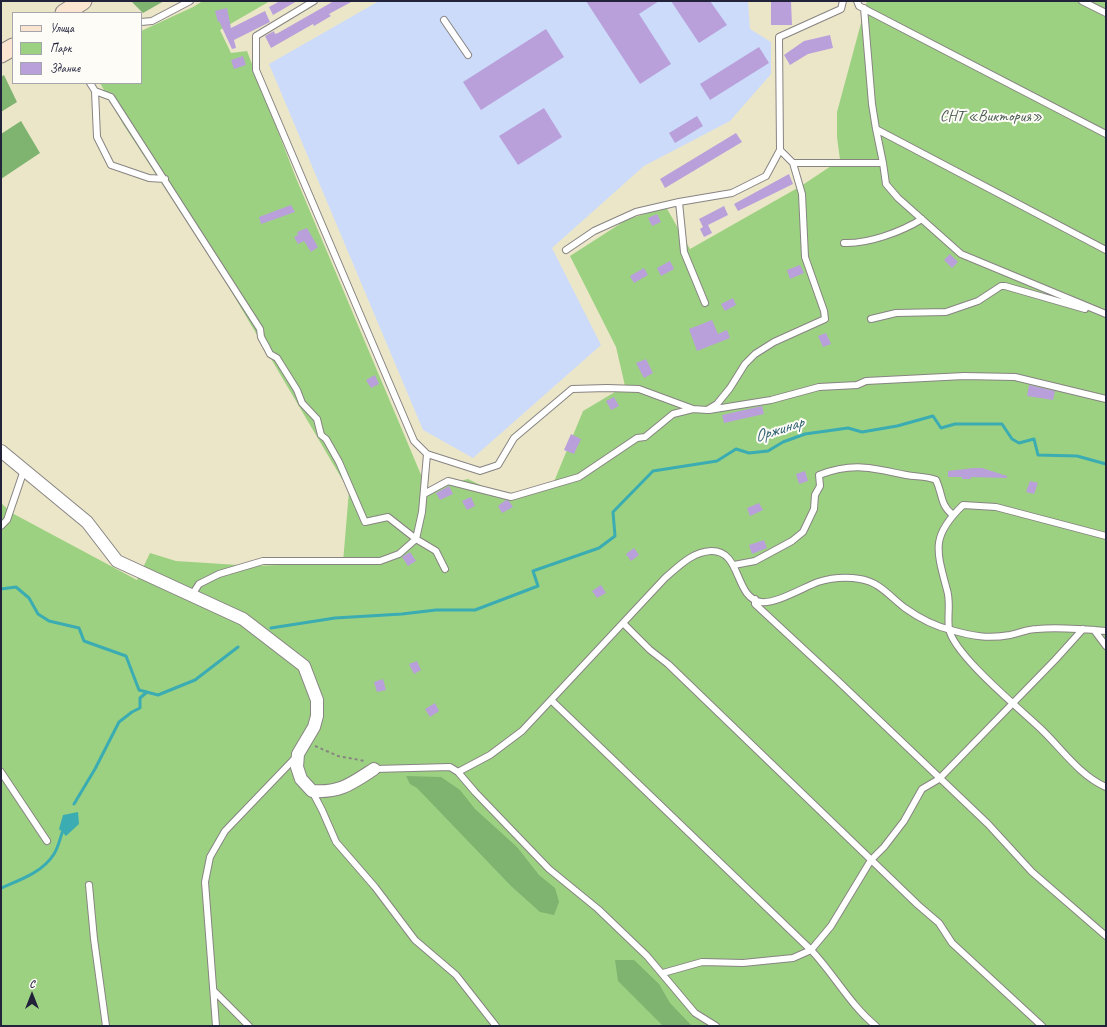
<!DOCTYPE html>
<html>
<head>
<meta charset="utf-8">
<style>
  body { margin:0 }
  #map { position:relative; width:1107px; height:1027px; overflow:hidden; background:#ece6c9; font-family:Caveat,sans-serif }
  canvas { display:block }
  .frame { position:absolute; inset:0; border:2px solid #22223b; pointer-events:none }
  .legend { position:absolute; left:12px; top:12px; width:130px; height:72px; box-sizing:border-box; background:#fdfcf7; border:1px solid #a5a5ac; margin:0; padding:5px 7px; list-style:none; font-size:12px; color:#22223b }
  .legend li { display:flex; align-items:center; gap:8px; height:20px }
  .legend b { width:20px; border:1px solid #a5a5ac }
  .north { position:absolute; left:12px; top:975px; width:40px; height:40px; -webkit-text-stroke:3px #fdfcf7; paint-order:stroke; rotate:0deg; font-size:11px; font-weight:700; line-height:16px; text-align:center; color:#22223b }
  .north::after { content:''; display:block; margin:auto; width:14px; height:18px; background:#22223b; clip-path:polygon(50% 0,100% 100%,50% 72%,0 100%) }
</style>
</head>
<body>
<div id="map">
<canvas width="1107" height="1027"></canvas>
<div class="frame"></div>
<ul class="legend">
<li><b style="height:5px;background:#fce5d0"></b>Улица</li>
<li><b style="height:11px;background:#9dd182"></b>Парк</li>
<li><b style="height:11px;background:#b9a0db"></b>Здание</li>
</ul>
<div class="north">С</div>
</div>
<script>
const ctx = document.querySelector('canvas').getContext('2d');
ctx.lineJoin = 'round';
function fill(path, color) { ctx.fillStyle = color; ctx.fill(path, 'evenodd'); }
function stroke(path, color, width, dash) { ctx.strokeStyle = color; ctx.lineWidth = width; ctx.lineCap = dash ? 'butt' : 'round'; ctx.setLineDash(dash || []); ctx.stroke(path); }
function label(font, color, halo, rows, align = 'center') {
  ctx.font = font + ' Caveat,sans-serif'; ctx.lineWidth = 4; ctx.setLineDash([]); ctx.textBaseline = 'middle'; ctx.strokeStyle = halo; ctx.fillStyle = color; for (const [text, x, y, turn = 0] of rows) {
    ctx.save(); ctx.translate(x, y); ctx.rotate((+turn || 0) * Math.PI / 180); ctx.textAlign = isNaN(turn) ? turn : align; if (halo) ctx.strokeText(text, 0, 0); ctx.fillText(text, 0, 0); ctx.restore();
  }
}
fill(new Path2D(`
  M379,1H748L750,29L771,42V74L730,121L644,166L552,248L601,345L473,458L423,430L269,64Z`), '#ccdbfa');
fill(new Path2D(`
  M203,1H270L220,30L231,53L247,51L296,178L427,489L468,479L501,495L553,484L583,411L625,386L616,347L570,256L626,220L666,207L690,249L801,186L840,160L837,137V112L867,1H1106V1026H1V503L12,513L137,580L150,553L176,561L254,566L343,562L349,491L221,274L123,124L100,83H141V31L193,7Z`), '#9dd182');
fill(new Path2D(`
  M131,1H164L143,13Z
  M4,75L17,102L1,112V77Z
  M21,121L40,153L1,179V134Z
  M406,776L441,777L460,790L475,809L517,847L539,875L555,888L559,902L554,915L540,912L511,886L417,788L410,784Z
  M615,960H634L659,984L670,1003L692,1026H663L618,981Z`), '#7eb370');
fill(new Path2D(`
  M78,812L79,824L66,836L59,829L63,815Z`), '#3aacb2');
stroke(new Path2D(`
  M1,589L16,587L29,598L38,614L49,621L79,628L84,641L126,656L139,690L158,695L195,680L238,647
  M271,628L335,618L402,614L436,610H475L538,586L533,571L599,548L615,536L613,512L653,471L717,461L736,449L749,453L768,451L783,442L805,434L848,428L862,432L897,426L933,416L941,428L955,424H1002L1012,439L1019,443L1034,439L1038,455L1077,456L1106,464
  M74,804L95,769L119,722L132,712L140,708V698L147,692
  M1,888C20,880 43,872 54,854C58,848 60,839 62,833`), '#3aacb2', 3);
fill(new Path2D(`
  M280,1H297L273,15L269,7Z
  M334,1H353L329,14L331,16L314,26L313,24L271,48L265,36L274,31L275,34L278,33Z
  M586,1H659L639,14L671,64L640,84Z
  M671,1H710L727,25L699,43Z
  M771,1H791L792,25H771Z
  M227,8L231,28L265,11L270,22L234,40L236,48L232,49L219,21L218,22L215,11Z
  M546,29L564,57L481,110L463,82Z
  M830,35L833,48L808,54L790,65L784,55L804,41Z
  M759,47L769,63L710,100L700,84Z
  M243,56L246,65L234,69L231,60Z
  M544,108L562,137L518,165L499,136Z
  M697,116L703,126L675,143L669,133Z
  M736,133L742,142L665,188L660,179Z
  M789,174L793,184L738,211L734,204Z
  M291,205L295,212L261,224L259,217Z
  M724,206L728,215L708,225L712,233L704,237L700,229L703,227L699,219Z
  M657,214L661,222L652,226L648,218Z
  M307,228L318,247L311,252L304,241L298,244L294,237L298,235L297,232Z
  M950,254L958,262L952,268L944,260Z
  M670,261L674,269L661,276L657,268Z
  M800,265L804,273L790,279L787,270Z
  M644,268L648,275L634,283L630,276Z
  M733,298L736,305L725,311L721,304Z
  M712,320L718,334L727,330L730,338L697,351L689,329Z
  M826,333L831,344L823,347L818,336Z
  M646,359L653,373L644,378L636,363Z
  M375,375L379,384L371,388L366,380Z
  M1029,385L1055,391L1053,400L1027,396Z
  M614,397L619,406L611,410L606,401Z
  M762,406L764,414L724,423L722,415Z
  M571,434L581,439L574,454L564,450Z
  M974,468H982L1007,476V478L971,477V479H962V477H948V471Z
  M805,471L808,481L799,484L796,474Z
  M1030,481L1038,483L1034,494L1026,492Z
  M449,486L453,494L440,500L436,493Z
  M471,497L475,506L467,510L462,501Z
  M506,500L509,501L513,507L502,513L498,506Z
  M759,503L763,510L750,516L747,508Z
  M764,540L767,548L752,554L749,545Z
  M634,548L639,555L631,561L626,554Z
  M410,552L416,561L408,566L402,557Z
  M601,585L606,593L597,598L592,591Z
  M417,661L421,670L414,674L409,664Z
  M383,679L386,690L377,692L374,682Z
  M435,703L439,711L430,717L425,709Z`), '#b9a0db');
const lane = new Path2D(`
  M314,1L256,36V70L414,441L427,454L480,471L498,465L514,438L572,389L607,388L639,389L693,409L707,410L717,404L730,388L745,364L755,354L774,342L825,319L824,311L805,257L802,194L793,163L780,150
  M857,1L859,6L1106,134
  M1082,1L1106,13
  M864,8L872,104L876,129L1106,250
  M444,20L468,55
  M141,22L152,21L190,1
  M90,83L95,91L97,137L111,165L149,178L165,179
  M95,91L111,97L260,329L261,337L267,348L270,354L277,358L297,390L302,403L317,419L321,435L326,439L339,462L365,522L388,517L416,539L436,551L445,569
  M876,129L883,163
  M793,163H883L886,184L898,198L961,254L1106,314
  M844,243C868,244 901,232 922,219
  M566,250L594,231L636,212L679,202
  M705,303L684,252L679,202L732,193L766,176L780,150L779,37L841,9L843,1
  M871,319L896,313L946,312L978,301L1001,286H1005L1085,309
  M709,410L771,400L819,387L857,385L866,381L964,376L1015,377L1106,399
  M424,494L448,481L511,497L579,477L637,438L645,437L673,414L693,409
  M1,526L7,520L24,470
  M1106,536L996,507L963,505C931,536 936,549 947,590C951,603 947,616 949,629C954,655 1020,709 1041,729C1062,749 1079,775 1106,787
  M734,565L755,561L792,541L803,532L814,509L815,495L820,486L819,475C854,462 871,468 906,475C917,477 926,476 936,480C943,495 940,505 953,515
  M192,595L199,584L219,574L263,561H380L399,554L416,539L422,512L427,454
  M755,599V604L837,680L988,824L1032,872L1106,936
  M624,624L650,650L668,664L918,905L939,923L952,943L1042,1026
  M1094,630L1106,646
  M551,700L811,950C834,974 850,1005 876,1026
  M374,769L450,767L458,772L490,755L522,731L665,578C679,566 692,552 711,551C742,550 734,598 761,602C776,604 804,587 818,582C831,578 847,577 860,579C880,582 890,597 905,608C919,618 934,626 951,630C972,636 988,639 1010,635C1019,633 1028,629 1037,629C1059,627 1083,629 1106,631
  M1,772L47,841
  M458,772L475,792L549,869L598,909L647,956L695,1013L716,1026
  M312,791L322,810L336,842L375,887L415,940L456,975L496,1026
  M89,885L94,939L106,1026
  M663,973L702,962L743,963L793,958L811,950L831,926L871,860L884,847L904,821L922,789L939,779L1055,660L1083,629
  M214,991L249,1026
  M216,1026L205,882L210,857L225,831L297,756`);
const street = new Path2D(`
  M1,451L87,522L117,561L243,619L304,666L317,700V716L314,727L298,754L297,767L301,779L312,791C340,793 351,784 374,769`);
const secondary = new Path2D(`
  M64,13L83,1
  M1,54L13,47`);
stroke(lane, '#878482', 8);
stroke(street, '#878482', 14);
stroke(secondary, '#878482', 19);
stroke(new Path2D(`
  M315,746L338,756L365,761`), '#878482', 2, [3, 3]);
stroke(lane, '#fff', 6);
stroke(street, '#fff', 12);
stroke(secondary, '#fce5d0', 17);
label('16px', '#4d5f54', '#fdfcf7', [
  ["СНТ «Виктория»",991,117]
]);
label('italic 17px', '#2d6071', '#fdfcf7', [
  ["Оржинар",779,430,-18]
]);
</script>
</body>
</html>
